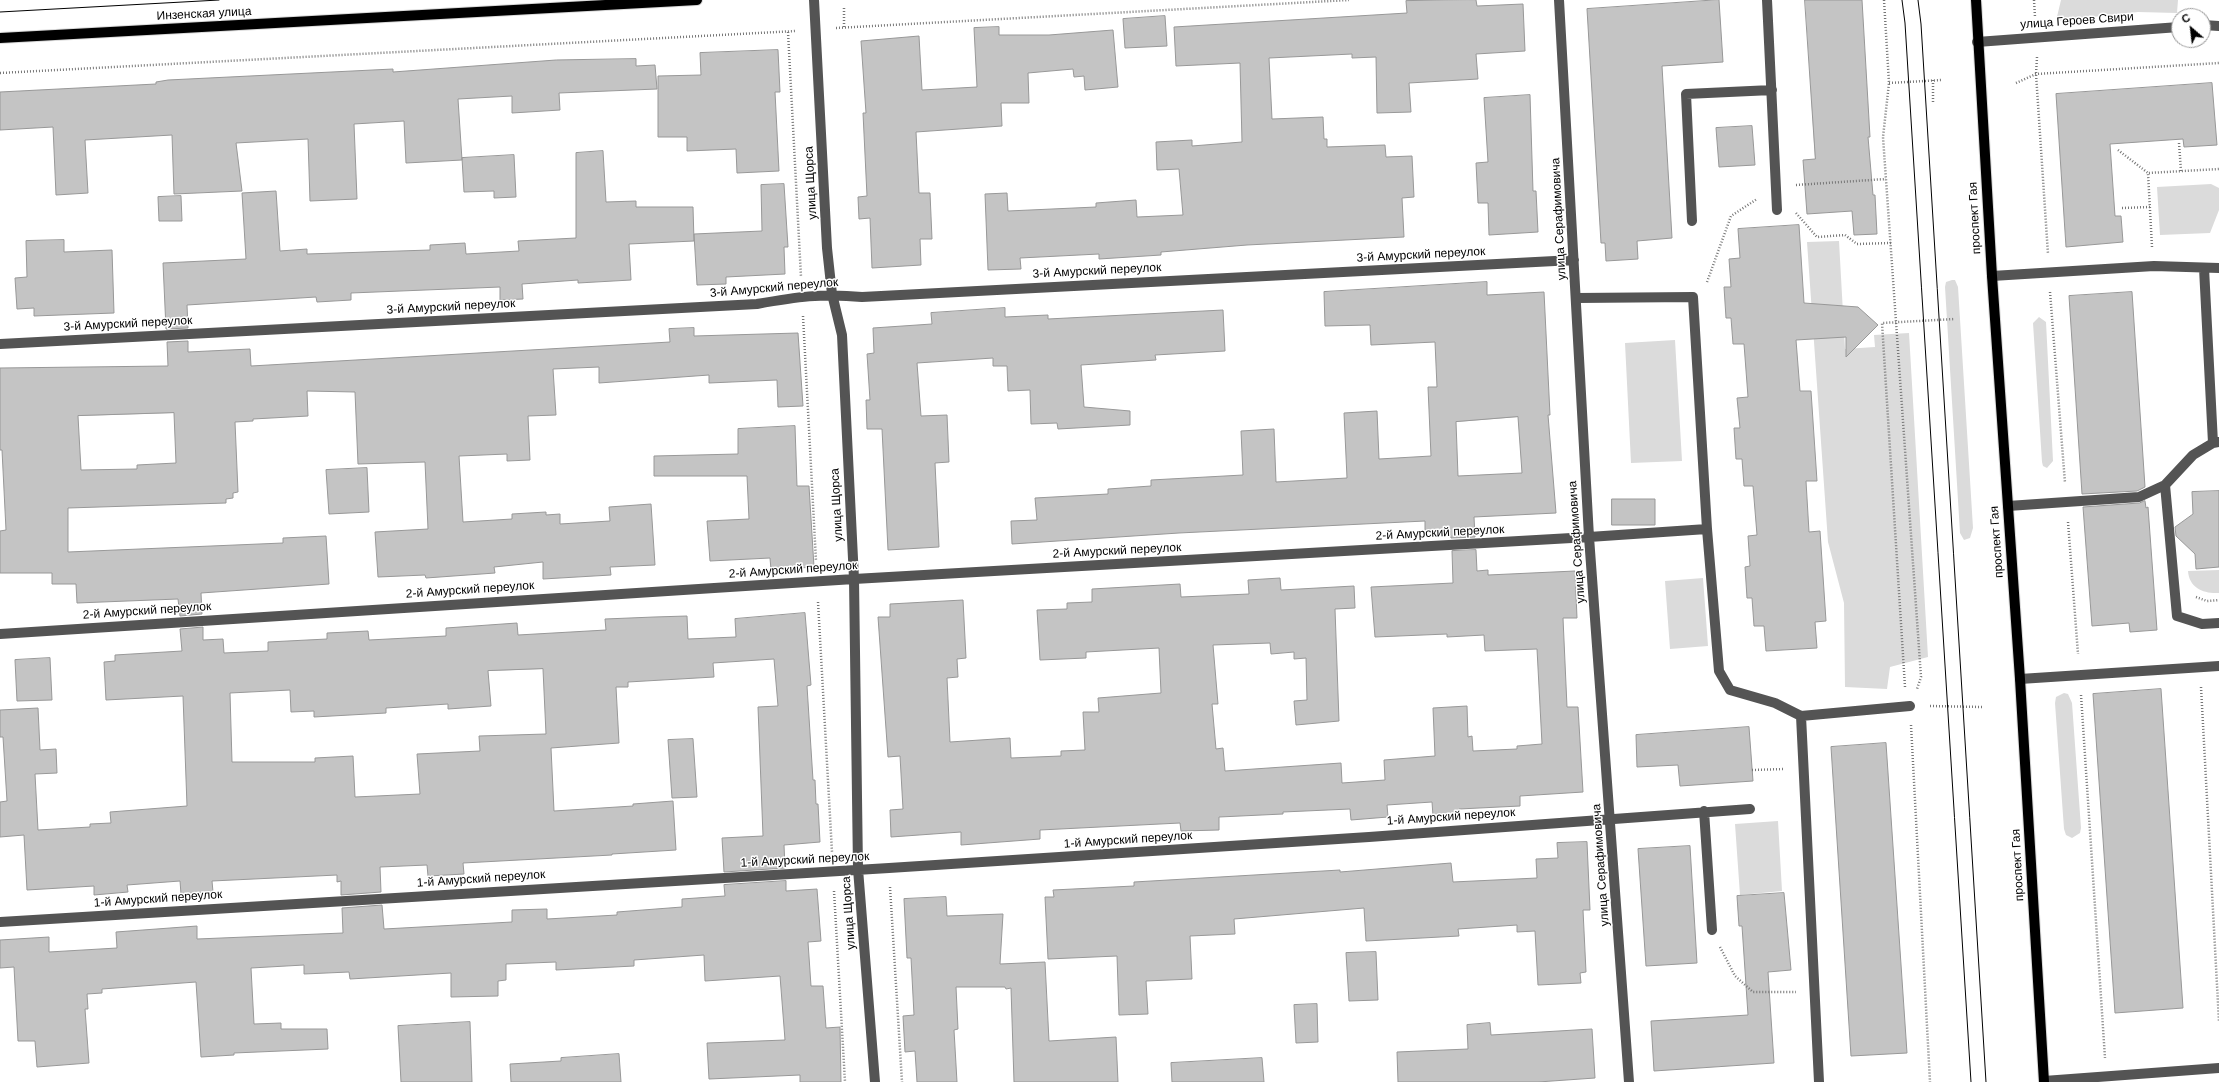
<!DOCTYPE html>
<html>
<head>
<meta charset="utf-8">
<style>
  body { margin:0 }
  #map { position:relative; width:2219px; height:1082px; overflow:hidden; background:#fff; font-family:Helvetica,sans-serif }
  canvas { display:block }
  .north { position:absolute; left:2171px; top:8px; width:40px; height:40px; box-sizing:border-box; background:#fff; border:1px solid #999; border-radius:50%; rotate:332deg; font-size:11px; font-weight:700; line-height:16px; text-align:center; color:#000 }
  .north::after { content:''; display:block; margin:auto; width:14px; height:18px; background:#000; clip-path:polygon(50% 0,100% 100%,50% 72%,0 100%) }
</style>
</head>
<body>
<div id="map">
<canvas width="2219" height="1082"></canvas>
<div class="north">С</div>
</div>
<script>
const ctx = document.querySelector('canvas').getContext('2d');
ctx.lineJoin = 'round';
function fill(path, color) { ctx.fillStyle = color; ctx.fill(path, 'evenodd'); }
function stroke(path, color, width, dash) { ctx.strokeStyle = color; ctx.lineWidth = width; ctx.lineCap = dash ? 'butt' : 'round'; ctx.setLineDash(dash || []); ctx.stroke(path); }
function label(font, color, halo, rows, align = 'center') {
  ctx.font = font + ' Helvetica,sans-serif'; ctx.lineWidth = 3; ctx.setLineDash([]); ctx.textBaseline = 'middle'; ctx.strokeStyle = halo; ctx.fillStyle = color; for (const [text, x, y, turn = 0] of rows) {
    ctx.save(); ctx.translate(x, y); ctx.rotate((+turn || 0) * Math.PI / 180); ctx.textAlign = isNaN(turn) ? turn : align; if (halo) ctx.strokeText(text, 0, 0); ctx.fillText(text, 0, 0); ctx.restore();
  }
}
fill(new Path2D(`
  M2061,0H2178L2177,13L2138,12L2056,21Z
  M2211,184L2219,188V210L2210,233L2160,235L2157,187Z
  M1839,241L1845,349L1875,347L1874,335L1909,333L1928,657L1890,667L1887,689L1845,687L1844,603L1828,542L1807,242Z
  M1952,280H1955L1958,287L1973,528L1970,538L1964,540L1960,533L1945,287L1946,282Z
  M2039,317L2046,322L2053,461L2047,468L2043,466L2042,462L2033,323Z
  M1675,340L1682,461L1631,463L1625,343Z
  M2219,570V593C2204,594 2189,588 2188,571Z
  M1703,578L1708,646L1670,649L1665,581Z
  M2064,693L2068,694L2072,703L2081,828L2080,833L2072,838L2066,835L2064,829L2055,703L2056,697Z
  M1778,821L1782,891L1740,895L1735,824Z`), '#dbdbdb');
const building = new Path2D(`
  M1476,0L1477,6L1523,4L1525,51L1476,54L1478,79L1409,83L1411,112L1377,113L1376,57L1352,58V54L1269,58L1272,119L1323,117L1324,139H1327V147L1385,145L1386,157L1412,156L1414,197L1402,198L1404,237L1247,245L1161,252V255L1099,259V254L1020,258L1021,269L988,270L985,194L1007,193L1008,211L1096,207V203L1136,200L1137,217L1183,215L1179,169L1157,170L1156,142L1192,140V146L1242,142L1240,63L1176,66L1174,27L1407,13L1406,1Z
  M1719,0L1723,62L1662,66L1672,238L1637,241L1638,259L1606,261L1605,243H1601L1587,9Z
  M1805,0H1862L1870,137H1868L1873,195H1875L1877,234L1854,235L1852,211L1807,214L1803,160L1815,159Z
  M1165,16L1167,46L1125,48L1123,19Z
  M999,27V35H1049L1113,30L1118,87L1085,90L1084,76L1074,77L1073,69L1028,73L1029,103H1001L1002,126L916,132L919,193H930L932,239H920L921,265L872,268L870,218L859,219L858,197L867,196L863,113H866L861,41L919,36L922,90L977,87L974,28Z
  M778,50L780,92H775L779,171L737,173L736,149L687,151V137H658V76L701,75L700,53Z
  M636,59V66L655,65L657,89L559,93L560,110L512,113V96L458,99L462,160L406,163L404,121L354,124L357,199L310,201L308,139L236,143L242,191L174,194L172,135L85,140L88,193L56,195L53,127L0,130V92L156,84V82L168,80L393,69V72L556,60Z
  M2212,83L2217,145L2184,147L2183,139L2110,144L2115,216H2121L2123,242L2066,247L2056,94Z
  M1530,95L1533,191H1536L1538,232L1489,235L1488,203H1478L1476,163L1488,162L1484,98Z
  M1752,126L1755,165L1719,167L1716,128Z
  M603,151L606,202L636,201V207H693L694,241L629,244L631,280L578,283V280L522,284L523,299L500,300V287L351,293V300L317,302L316,297L187,305L188,328L166,329L163,263L246,259L242,193L276,191L280,251L307,249V254L430,250V245L465,243L466,254L519,251L518,241L576,238V153Z
  M514,155L516,197L494,198V191L464,192L462,158Z
  M784,184L788,247H784L785,274L726,277V284L697,285L694,234L762,231L761,185Z
  M181,196L182,221H159L158,197Z
  M1799,225L1804,303L1858,307L1878,325L1846,357V337L1796,340L1800,391H1811L1817,481H1806L1809,532L1820,531L1826,621L1815,622L1817,648L1766,651L1764,626H1754L1752,598H1747L1745,567L1750,566L1748,536L1757,535L1753,486H1744L1742,459H1736L1734,428H1740L1737,398L1748,397L1744,344H1733L1731,318H1726L1724,287H1731L1729,259L1740,258L1738,229Z
  M64,240V252L112,250L114,313L34,316V308L17,309L15,278L27,277L26,241Z
  M1487,282V295L1544,292L1550,415H1548L1556,513L1474,517L1475,537L1451,538L1450,531L1425,532V521L1179,533L1012,544L1011,521L1037,520L1035,498L1108,494V489L1151,486V480L1243,475L1241,431L1274,429L1276,482L1347,478L1344,413L1377,411L1379,459L1431,456L1428,387H1437L1435,342L1371,345L1370,325L1325,326L1324,292ZM1518,417L1522,473L1458,476L1456,422Z
  M2132,292L2145,487L2137,491L2082,494L2069,296Z
  M1005,308V317L1048,315V319L1223,310L1225,351L1155,355L1156,360L1081,365L1084,407L1130,411V425L1058,429L1057,423L1031,424L1030,390L1008,391L1007,366H993V358L917,363L921,416L947,415L949,462L935,463L939,547L888,550L882,429H867L866,400H870L867,354L874,353L873,328L932,324L931,313Z
  M694,328V336L798,333L803,406L778,407L777,380L709,383V375L599,383V367L553,369L556,415L528,416L530,460L507,461V454L459,456L463,522L512,519V514L546,512V515L560,514V524L610,521L609,507L651,504L655,565L610,567L611,575L543,579V562L494,567L495,573L426,578L425,575L378,577L375,532L428,529L425,462L358,464L355,392L307,391L308,416L253,419V421L235,422L238,492L233,493V498L226,499V503L68,508V552L283,543V538L326,536L329,584L201,593L202,614L180,616L178,599L77,603L76,584H52V573H0V531L6,530L2,450H0V368L168,366L167,342L188,341V352L250,349L251,366L670,342L669,329ZM174,413L176,463L137,465V469L81,470L78,416Z
  M795,426L797,486H809L814,567L771,570L770,558L710,561L707,521L749,519L747,476H654V456L738,454V429Z
  M367,468L369,512L329,514L326,470Z
  M2219,491V567L2196,569L2195,554L2176,536L2175,527L2193,514L2192,492Z
  M1612,499H1655V525H1612Z
  M2145,501L2146,508L2148,507L2157,630L2130,632L2129,623L2092,626L2083,507L2139,503Z
  M1476,550L1477,571L1488,570V575L1575,571L1577,618H1563L1567,707H1578L1583,792L1520,796V806L1459,809V814L1433,816L1432,802L1387,805L1388,817L1351,820L1350,809L1283,812V814L1219,817V830L1181,831L1180,823L1040,830V839L961,845V832L891,837L890,810L903,809L900,756L888,757L878,617H890V604L963,600L966,658L957,659L958,677L947,678L950,742L1010,738L1011,758L1061,756V751L1085,750L1083,712H1099L1098,698L1161,693L1159,648L1086,652V658L1040,660L1037,610L1067,609V603L1092,602V589L1180,584L1181,597L1249,594L1248,580L1280,578L1281,590L1354,586L1355,608L1335,609L1339,721L1296,725L1294,701L1307,700L1306,658L1294,659V652L1271,654L1270,643L1213,645L1218,704H1212L1216,749L1223,748L1225,771L1341,763L1342,783L1385,780L1384,760L1435,756L1433,708L1467,706L1468,737L1472,736L1473,751L1517,749V746L1542,744L1537,649L1485,651L1484,635L1447,637V634L1375,637L1371,587L1453,583L1452,551Z
  M805,613L811,685L807,686L813,780H815L816,804H818L820,842L784,845L785,868L724,872L722,838L763,836L758,707L778,706L774,659L713,663L714,677L628,682V687H616L619,743L551,748L554,811L633,806V804L673,801L676,850L612,854V855L463,863L464,874L428,876L427,865L380,867L381,892L341,895V881L337,882V875L212,881L213,892L181,894L180,881L127,885L128,892L94,895V886L27,890L24,835L0,837V802L7,801L3,737H0V710L38,708L40,750L56,749L57,773L35,774L38,830L90,827V824L111,823L110,812L187,806L183,696L106,700L104,662L115,661V655L182,651L180,629L203,627V640L223,639L224,653L268,651V642L327,639V633L368,631L369,640L446,636V628L517,623L518,635L606,630L605,619L654,617L687,616L688,639L736,637L735,619ZM543,669L546,734L479,736L480,751L417,754L420,794L355,797L353,756L315,758V762H232L230,693L290,690L291,712L314,711V717L386,713V708L448,704V709L491,706L488,671Z
  M50,658L52,700L17,701L15,660Z
  M2161,689L2183,1008L2115,1013L2093,694Z
  M1749,727L1753,781L1680,786L1678,765L1637,767L1636,735Z
  M693,739L697,797L672,798L668,740Z
  M1886,743L1907,1053L1851,1056L1831,747Z
  M1587,842L1590,910H1583L1586,972L1580,973L1581,983L1538,985L1535,931L1517,932V925L1458,929L1459,936L1366,941L1364,908L1234,919L1235,934L1190,936L1192,979L1146,981L1148,1014L1119,1015L1117,956L1048,959L1045,897H1054L1053,890L1134,886V882L1340,870V872L1451,863L1453,882L1537,878L1536,859L1558,858L1557,843Z
  M1690,846L1697,963L1646,966L1638,849Z
  M786,881V891L817,889L821,941L808,942L811,986H823L826,1028L840,1027L841,1082H800V1075L709,1079L707,1043L785,1040L780,976L705,981L704,955L634,960V966L556,970V962L506,964V980L498,981V996L451,997V973L350,979L349,972L304,974V965L251,968L254,1024L281,1023V1029H327L328,1049L234,1053V1055L201,1057L196,982L102,989V993L87,994L88,1009H85L89,1063L37,1067L35,1041H18L14,967L0,968V940L49,937V952L117,948L116,932L197,926V939L343,933L342,908L382,905L384,929L512,922V910L547,909V919L617,915V912L682,907V899L725,896L724,885Z
  M1784,893L1791,970L1768,972L1774,1063L1654,1071L1651,1021L1748,1015L1742,926H1739L1737,896Z
  M946,897L947,916L1003,914L1000,964L1045,962L1049,1041L1116,1037L1118,1082H1014L1011,988L1006,989L1005,987H956L958,1029L954,1030L957,1082H917L915,1051L905,1052L903,1016L914,1015L911,958H907L904,899Z
  M1376,952L1378,1000L1349,1001L1346,953Z
  M1317,1004L1318,1042L1296,1043L1294,1005Z
  M470,1022L472,1082H401L398,1026Z
  M1490,1023L1491,1035L1592,1029L1595,1078L1538,1082H1398L1397,1052L1468,1049L1467,1025Z
  M619,1054L621,1082H511L510,1064L561,1061V1058Z
  M1262,1058L1264,1082H1172L1171,1063Z`);
fill(building, '#c4c4c4');
stroke(building, '#989898', 1);
const major = new Path2D(`
  M1976,0L1992,276L2020,679L2044,1082
  M0,38L697,0`);
stroke(major, '#dbdbdb', 12);
stroke(new Path2D(`
  M1884,0L1889,83L1883,137L1921,677L1917,689
  M2034,0L2035,17
  M844,8V28
  M836,28L1349,0
  M788,32L801,277
  M2037,57L2036,74L2048,254
  M0,73L796,31
  M1933,80V103
  M1889,83L1942,80
  M2016,83L2036,74L2219,63
  M2179,143L2181,171
  M2118,150L2148,173
  M1796,185L1886,179
  M2122,208L2150,207
  M1796,213L1817,237L1845,235L1857,244L1891,243
  M2152,247L2148,173L2219,169
  M1707,282L1731,216L1757,199
  M2050,292L2065,483
  M803,316L816,561
  M2068,522L2078,654
  M2196,597L2207,601L2219,600
  M818,602L832,852
  M1905,687L1882,323L1955,319
  M2201,687L2219,1022
  M2081,695L2105,1058
  M1930,706L1982,707
  M1911,725L1930,1082
  M1752,770L1784,769
  M890,887L902,1082
  M834,891L845,1082
  M1720,947L1735,976L1753,992H1796`), '#767676', 2.5, [1, 2]);
stroke(new Path2D(`
  M814,0L827,248L832,294L842,335L854,579L858,869L875,1082
  M1559,0L1589,537L1629,1082
  M1767,0L1777,210
  M2203,25L2219,26
  M1977,42L2179,27
  M1692,221L1686,94L1772,90
  M2204,268L2213,443
  M1992,276L2154,266L2219,268
  M1577,298L1693,297L1707,529L1719,671L1730,690L1775,703L1801,716
  M0,344L757,304C796,297 822,293 862,297L1574,260
  M2165,485L2177,616L2202,624L2219,623
  M2008,506L2139,497L2165,485L2193,455L2213,443L2219,442
  M0,634L854,579L1589,537L1707,529
  M2020,679L2219,666
  M1704,811L1712,930
  M0,922L889,868L1369,837L1750,809
  M2044,1081L2219,1068
  M1819,1082L1801,716L1910,706`), '#545454', 10);
stroke(major, '#000', 10);
stroke(new Path2D(`
  M1902,0L1905,23L1971,1082
  M1918,0L1921,24L1986,1082
  M0,12L219,0`), '#000', 1);
label('12px', '#000', '#fff', [
  ["Инзенская улица",204,14,-3],
  ["улица Героев Свири",2077,21,-4],
  ["улица Щорса",811,183,-93],
  ["проспект Гая",1975,218,-93],
  ["улица Серафимовича",1559,219,-93],
  ["3-й Амурский переулок",1421,255,-3],
  ["3-й Амурский переулок",1097,271,-3],
  ["3-й Амурский переулок",774,288,-5],
  ["3-й Амурский переулок",451,307,-3],
  ["3-й Амурский переулок",128,324,-3],
  ["улица Щорса",837,505,-93],
  ["2-й Амурский переулок",1440,533,-3],
  ["улица Серафимовича",1577,542,-94],
  ["проспект Гая",1997,542,-94],
  ["2-й Амурский переулок",1117,551,-3],
  ["2-й Амурский переулок",793,570,-4],
  ["2-й Амурский переулок",470,590,-4],
  ["2-й Амурский переулок",147,611,-4],
  ["1-й Амурский переулок",1451,817,-4],
  ["1-й Амурский переулок",1128,840,-4],
  ["1-й Амурский переулок",805,860,-3],
  ["улица Серафимовича",1601,865,-94],
  ["проспект Гая",2018,865,-93],
  ["1-й Амурский переулок",481,879,-4],
  ["1-й Амурский переулок",158,899,-4],
  ["улица Щорса",849,913,-94]
]);
</script>
</body>
</html>
